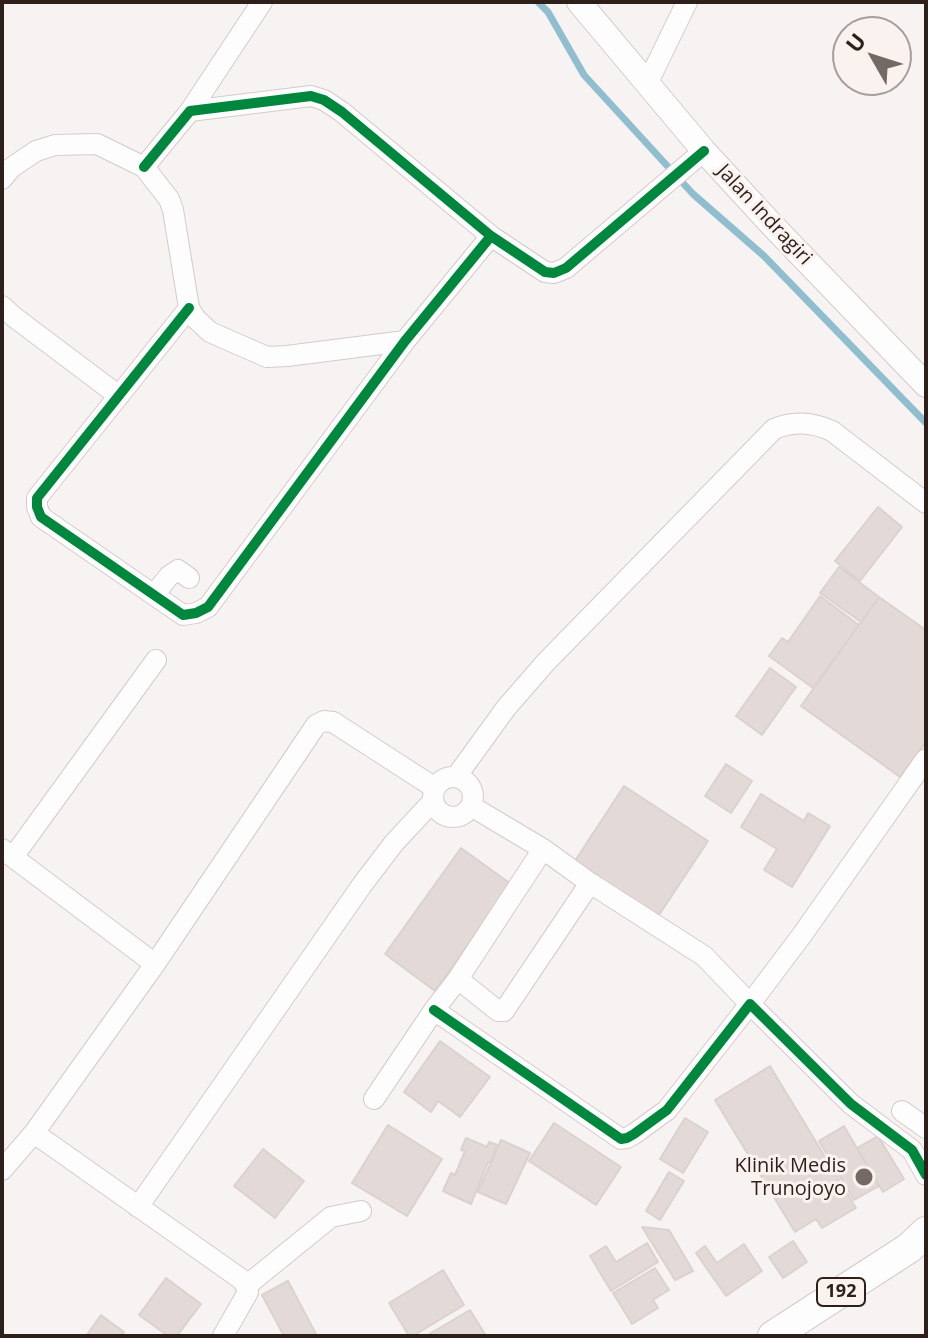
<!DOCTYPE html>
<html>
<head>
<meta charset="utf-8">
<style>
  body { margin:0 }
  #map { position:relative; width:928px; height:1338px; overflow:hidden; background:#f7f3f2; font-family:"Open Sans",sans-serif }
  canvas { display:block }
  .frame { position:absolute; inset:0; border:4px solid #2d1f19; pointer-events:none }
  .north { position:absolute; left:832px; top:16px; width:80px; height:80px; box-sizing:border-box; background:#faf2ef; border:2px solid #a89e99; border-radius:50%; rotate:309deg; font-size:22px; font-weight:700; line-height:32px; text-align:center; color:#2d1f19 }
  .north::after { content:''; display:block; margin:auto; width:28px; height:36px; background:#746965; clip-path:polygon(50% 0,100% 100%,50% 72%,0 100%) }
</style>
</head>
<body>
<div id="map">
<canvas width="928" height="1338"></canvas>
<div class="frame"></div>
<div class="north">U</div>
</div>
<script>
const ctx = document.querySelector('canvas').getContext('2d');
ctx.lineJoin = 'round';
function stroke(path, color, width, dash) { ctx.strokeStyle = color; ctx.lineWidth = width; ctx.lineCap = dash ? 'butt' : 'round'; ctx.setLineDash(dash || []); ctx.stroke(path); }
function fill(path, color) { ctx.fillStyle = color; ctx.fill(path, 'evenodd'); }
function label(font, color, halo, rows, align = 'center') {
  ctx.font = font + ' "Open Sans",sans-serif'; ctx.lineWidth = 6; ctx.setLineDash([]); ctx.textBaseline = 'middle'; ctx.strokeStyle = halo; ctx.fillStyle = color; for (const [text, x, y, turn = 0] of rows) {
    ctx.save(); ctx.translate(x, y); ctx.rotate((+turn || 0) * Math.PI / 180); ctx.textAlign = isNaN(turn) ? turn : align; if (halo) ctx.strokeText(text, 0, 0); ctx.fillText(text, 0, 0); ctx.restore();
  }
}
stroke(new Path2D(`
  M538,2L548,12L584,75L693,194L764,256L926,423`), '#90bece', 7);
const building = new Path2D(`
  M878,507L902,527L860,581L835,561Z
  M839,567L879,597L861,622L820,593Z
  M820,596L859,625L813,688L769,656L782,638L788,642Z
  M879,597L926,630V742L900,777L801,706Z
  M770,668L796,687L762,735L736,716Z
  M726,764L752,781L731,813L705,796Z
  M624,786L708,841L655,921L571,867Z
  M761,794L804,821L808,813L830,826L792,887L764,870L777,849L741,827Z
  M461,848L511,884L435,991L385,954Z
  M440,1041L490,1077L460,1117L438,1101L431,1112L404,1092Z
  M770,1066L856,1208L822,1228L816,1219L795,1232L715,1100Z
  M685,1118L708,1132L683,1173L660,1159Z
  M554,1123L621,1167L596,1205L529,1161Z
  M388,1125L442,1159L407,1216L352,1183Z
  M844,1126L879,1186L854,1200L819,1141Z
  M878,1136L904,1179L883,1192L857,1148Z
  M466,1138L487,1147L489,1142L498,1145L490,1163L488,1162L471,1204L443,1191L451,1173L455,1175L465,1151L461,1150Z
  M501,1140L530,1153L506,1204L478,1192Z
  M263,1149L304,1181L275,1218L234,1186Z
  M669,1172L684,1181L660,1220L646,1211Z
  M642,1227L669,1230L693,1271L675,1280Z
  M793,1241L807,1262L783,1278L769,1257Z
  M647,1243L658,1262L611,1291L590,1256L606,1246L616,1262Z
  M744,1244L762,1271L726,1296L696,1253L705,1246L717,1263Z
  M655,1268L669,1290L653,1300L658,1308L632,1324L613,1293Z
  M443,1270L464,1305L413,1336H409L389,1303Z
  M166,1278L201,1304L177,1336H168L139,1315Z
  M288,1281L317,1336H284L262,1295Z
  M470,1310L486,1336H426Z
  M101,1315L124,1332L121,1336H86Z`);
fill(building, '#e3dad7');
stroke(building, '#dbd2cf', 2);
const minor = new Path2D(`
  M648,82L687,2
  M190,111L262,2
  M144,167L190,111L311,96L324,100L342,112L491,236L545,272L554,273L566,268L704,151
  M2,179L11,168L36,151L55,145L97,144L144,167L169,199L173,210L189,308L195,318L210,332L267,357L287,356L405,341
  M2,306L14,317L119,396
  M189,308L37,498V507L41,517L183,615L196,613L208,607L405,341L491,236
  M154,595L169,576L178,570L189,578
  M456,777L506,708L546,662L774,429C793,421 813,422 832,431L926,503
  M433 797a20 20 0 1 1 40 0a20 20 0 1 1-40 0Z
  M471,806L543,849L590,883L704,956L750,1004L802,935L926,759
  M2,849L155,964L316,725L324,721L333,722L435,788
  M13,857L156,660
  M155,964L34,1133L241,1279L246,1286L248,1292L223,1336
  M458,979L498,1011H504L590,883
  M434,1010L621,1139L627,1138L634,1134L667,1110L750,1004L851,1104L912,1150L926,1175
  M374,1099L434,1010L458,979L543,849
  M902,1111L926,1128
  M2,1170L34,1133
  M138,1207L362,885L394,843L433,801
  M246,1286L331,1217L361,1211`);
const tertiary = new Path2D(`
  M579,2L704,151L773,226L926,385`);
const primary = new Path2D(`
  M773,1336L909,1248L926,1232`);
stroke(minor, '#d4cbc8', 22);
stroke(tertiary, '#d4cbc8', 26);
stroke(primary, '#d4cbc8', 32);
stroke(minor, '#fefdfd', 20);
stroke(tertiary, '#fefdfd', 24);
stroke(primary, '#fefdfd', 30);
stroke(new Path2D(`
  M144,167L190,111L311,96L324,100L342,112L491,236L545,272L554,273L566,268L704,151
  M189,308L37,498V507L41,517L183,615L196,613L208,607L405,341L491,236
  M434,1010L621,1139L627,1138L634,1134L667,1110L750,1004L851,1104L912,1150L926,1175`), '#00873e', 10);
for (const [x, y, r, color] of [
  [864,1177,10,"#746965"]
]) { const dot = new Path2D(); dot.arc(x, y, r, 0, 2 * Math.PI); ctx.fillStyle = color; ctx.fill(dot); stroke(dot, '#faf2ef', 3); }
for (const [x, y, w] of [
  [841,1292,48]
]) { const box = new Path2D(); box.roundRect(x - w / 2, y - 14, w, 28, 6); ctx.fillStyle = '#faf2ef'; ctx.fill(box); stroke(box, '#2d1f19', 2); }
label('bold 18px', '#2d1f19', null, [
  ["192",841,1292]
]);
label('20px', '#2d1f19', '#faf2ef', [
  ["Jalan Indragiri",764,215,47]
]);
label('20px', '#2d1f19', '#faf2ef', [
  ["Klinik Medis",846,1166],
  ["Trunojoyo",846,1189]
], 'right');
</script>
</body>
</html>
